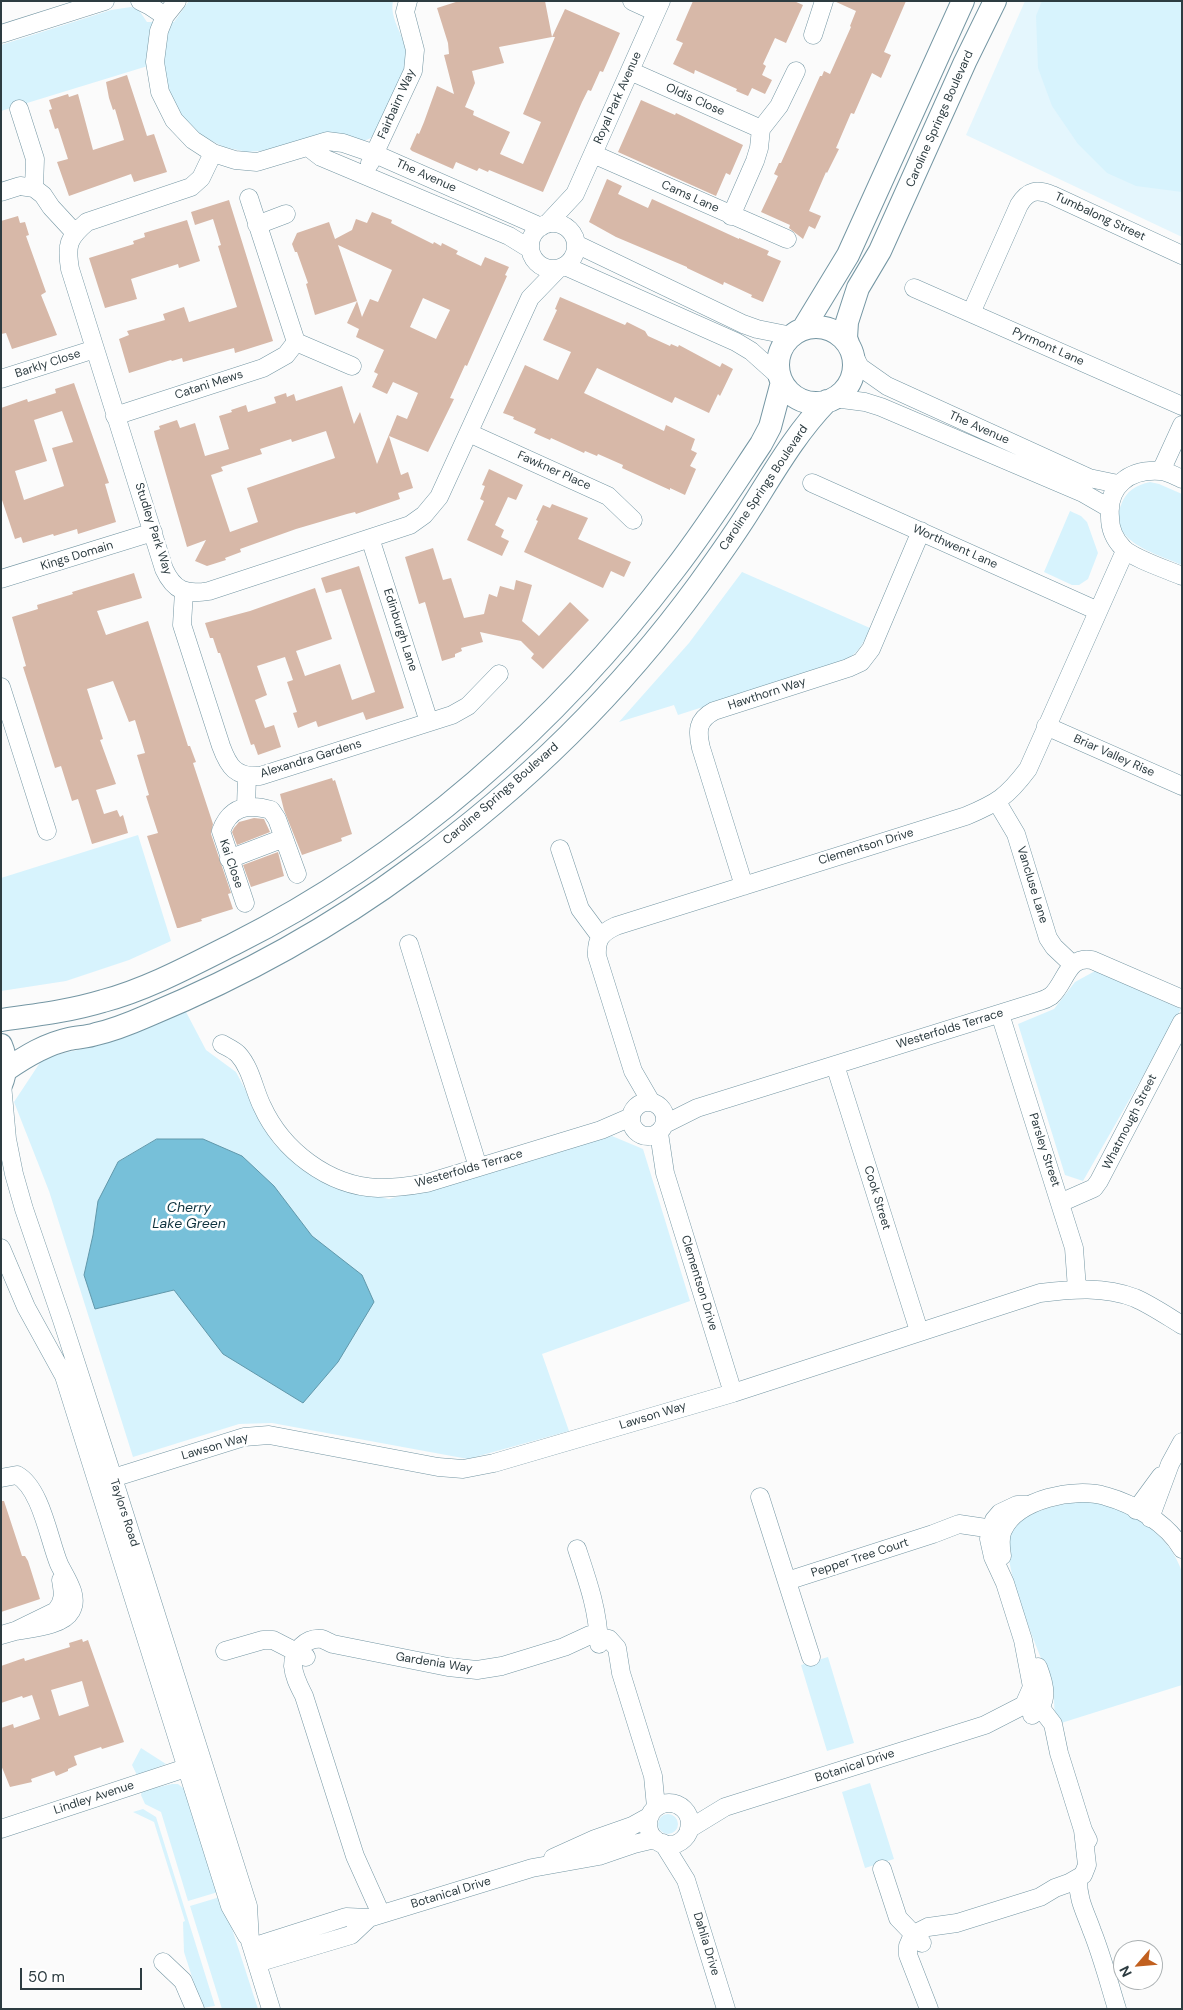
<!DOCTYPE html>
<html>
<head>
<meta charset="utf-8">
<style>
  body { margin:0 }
  #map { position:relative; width:1183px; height:2010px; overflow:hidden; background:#fbfbfb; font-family:"DM Sans",sans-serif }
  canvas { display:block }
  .frame { position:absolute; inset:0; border:2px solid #2d3c41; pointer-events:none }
  .north { position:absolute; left:1113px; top:1940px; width:50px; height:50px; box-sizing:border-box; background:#fff; border:1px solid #abb1b3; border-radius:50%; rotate:243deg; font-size:14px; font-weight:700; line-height:20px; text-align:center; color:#2d3c41 }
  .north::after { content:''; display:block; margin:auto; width:18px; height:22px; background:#c1601f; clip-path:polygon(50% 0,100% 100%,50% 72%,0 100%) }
  .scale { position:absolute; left:20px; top:1968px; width:122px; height:22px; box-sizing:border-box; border:2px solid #2d3c41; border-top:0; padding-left:6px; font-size:15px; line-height:18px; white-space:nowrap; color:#2d3c41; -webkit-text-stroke:4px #fff; paint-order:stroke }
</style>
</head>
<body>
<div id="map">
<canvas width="1183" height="2010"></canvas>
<div class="frame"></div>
<div class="north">N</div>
<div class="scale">50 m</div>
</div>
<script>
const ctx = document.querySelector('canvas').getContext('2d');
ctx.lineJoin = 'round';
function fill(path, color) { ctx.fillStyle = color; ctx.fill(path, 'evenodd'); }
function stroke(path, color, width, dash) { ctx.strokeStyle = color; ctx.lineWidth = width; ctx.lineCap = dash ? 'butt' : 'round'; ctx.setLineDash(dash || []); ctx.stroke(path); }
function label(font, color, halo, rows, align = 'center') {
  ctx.font = font + ' "DM Sans",sans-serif'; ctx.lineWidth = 5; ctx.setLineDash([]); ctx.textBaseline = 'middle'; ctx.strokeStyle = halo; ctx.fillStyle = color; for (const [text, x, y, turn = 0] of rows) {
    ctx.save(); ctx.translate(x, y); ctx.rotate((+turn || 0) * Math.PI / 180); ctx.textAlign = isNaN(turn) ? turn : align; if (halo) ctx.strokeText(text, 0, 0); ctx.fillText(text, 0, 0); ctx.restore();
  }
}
fill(new Path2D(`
  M1025,1H1182V237L966,135Z`), '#e4f6fd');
fill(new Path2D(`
  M189,1H393C389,19 405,36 406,53C408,75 385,115 375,136L360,143L247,152L224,147L202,136L181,115L168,88L164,61L1,111V45L111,10L131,7L138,9L147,22H174Z
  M1042,1H1182V192L1136,186L1107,173L1078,144L1052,106L1038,68L1036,16Z
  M1150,482L1159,484L1182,494V565C1157,554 1106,541 1121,505C1126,491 1136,485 1150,482Z
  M1070,511L1081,516L1087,522L1098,553L1088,579L1079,585H1072L1044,572Z
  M742,572L870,628C863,645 857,655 840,663L678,715L674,705L619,722L689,643Z
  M138,835L171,941L129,960L66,981L1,991V878Z
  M1095,971L1181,1009L1083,1181L1065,1175L1018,1024L1054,1009L1075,982Z
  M185,1010L206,1050L236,1072L274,1144L325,1183L389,1199L612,1136L643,1149L690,1301L542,1354L569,1431L468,1459L272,1423L239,1424L133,1457L49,1191L14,1102L43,1058L103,1044Z
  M1084,1501C1125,1504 1169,1532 1182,1572V1685L1058,1724C1052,1710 1056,1700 1052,1687C1043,1658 992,1552 1013,1527C1027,1511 1063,1503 1084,1501Z
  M828,1657L854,1743L827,1751L801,1665Z
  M141,1748L166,1764L137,1775L132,1765Z
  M870,1783L894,1859L865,1868L842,1792Z
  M172,1784H178L187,1791L218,1892L188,1901L161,1812L145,1804L141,1795L142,1791Z
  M143,1809L156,1817L215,2006L202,2008L184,1952L183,1922L185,1921L154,1822L133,1812Z
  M658 1824a10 10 0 1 1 20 0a10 10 0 1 1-20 0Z
  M220,1897L222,1898L258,2009H222L190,1906Z`), '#d7f3fd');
const water = new Path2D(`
  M157,1139H203L242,1156L274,1186L312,1236L362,1275L374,1302L338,1362L303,1403L223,1354L174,1290L95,1309L84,1275L93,1235L98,1201L118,1162Z`);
fill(water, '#77c0d9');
stroke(water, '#6198ab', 1);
fill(new Path2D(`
  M459,1H545L552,37L499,47L504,63L472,71L475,83L465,107L474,111L473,115L510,132L500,154L523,164L541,122L523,114L555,37H552L565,9L620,33L603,72L600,71L591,91L588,90L582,102L543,192L489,170L488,172L479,168L477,171L456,162L453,169L412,151L410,149L417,133L419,134L424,122L437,86L454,94L444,55L449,54L448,43L437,8Z
  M693,1H794L803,5L786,43L775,38L763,64L766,66L762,75L772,80L765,94L752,88L748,96L736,91L737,89L695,70L694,74L673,64L683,43L676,40Z
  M834,1H906L884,52L891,55L881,78L872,73L854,114L851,113L836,148L839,149L827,173L826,172L809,211L821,216L815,229L809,226L803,239L789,228L790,225L761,212L778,176L774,174L779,163H781L820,76H822L824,71L830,74L851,27L850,26L856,11Z
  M127,75L147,136L154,134L167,172L134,182L131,174L69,196L57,162L68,159L58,128L55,129L49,110L52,109L49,100L68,94L69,97L78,94L93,150L124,140L115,109L113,110L109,98L106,82Z
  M641,100L675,115L676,113L743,145L730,175L726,173L716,196L618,152Z
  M607,179L622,186L618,194L648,208L652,199L739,239V238L769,251L767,255L781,261L763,302L751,297L752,295L724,282L723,285L687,268V267L616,237L589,222Z
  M229,200L273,341L235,353L234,348L183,362L182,358L172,361L171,360L129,373L119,339L129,335L127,331L165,320L163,314L184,307L189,322L237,307L218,246L221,245L213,219L195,225L191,212Z
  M372,212L392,220L391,223L433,244L434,242L441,246L442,243L458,251L456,254L481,266L485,257L509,267L505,275L507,276L467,366L465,365L450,398L454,399L428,452L389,436L401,475L408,472L413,488L398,493L400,499L356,514L355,512L347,514L296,529L240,549L241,552L225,558L226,560L207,566L195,561L206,540L187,547L155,436L154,431L160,429L159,426L177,420L180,428L195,423L205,456L229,449L219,416L232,412L231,410L246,405L248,412L276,403L274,397L286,393L287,397L294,394L296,401L342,386L354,424L360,412L377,464L397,415L407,419L418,393L393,382L387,394L372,387L378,374L374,372L384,350L356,337L359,329L347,323L357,301L362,317L370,299L378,302L392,270L338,245L357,301L315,315L306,284L308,283L297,252H295L292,244L297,233L329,222L335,239L352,230L356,219L367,223ZM423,298L450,310L436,339L410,327ZM326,431L335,458L247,488L258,522L230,532L211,475L223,471L221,467L262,454L260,449L291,439L292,442Z
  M18,216L20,223L25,222L29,235L26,236L46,292L41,295L57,335L12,349L6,333L1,334V221Z
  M187,220L200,261L179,268L178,264L131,279L137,299L105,308L89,258L134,244L133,241L145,237L144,233Z
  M560,297L625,325L627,322L645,331L648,336L670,346L671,344L678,347L679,345L720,367L722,363L733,369L720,396L718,394L709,413L675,397L672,403L597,368L584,393L664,431L666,425L695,439L691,450L697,453L690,466L696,469L685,495L670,488V490L659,485L622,468L623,465L598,454L597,456L585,451L584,453L551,438L550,440L534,433L536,429L513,419L514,417L503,413L525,365L558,380L571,352L543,340L557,310L555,309Z
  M74,383L109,483L105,484L116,522L78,534L77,529L54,536L53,534L23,543L21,537L15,539L1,497V408L27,399L28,402L56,393L55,389ZM62,411L73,442L52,448L64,486L24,500L15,471L47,461L34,420Z
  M489,469L523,485L516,500L508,497L495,525L504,530L501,537L509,541L502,556L467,540L484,501L480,499L485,486L482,485Z
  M552,504L588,518L578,539L631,562L624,577L611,571L603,588L524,552L538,521L536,520L543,505L550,508Z
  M433,548L443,580L451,578L464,618L484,614L489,594L497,597L500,586L514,590L516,580L532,585L522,621L539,636L570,602L589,620L543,669L531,658L534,654L521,641L480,632L483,642L461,648L462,651L455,654V657L442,661L425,602L419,604L405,557Z
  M359,566L404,708L366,720L363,712L318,727L316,721L298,728L293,713L297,712L287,682L293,680L285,657L257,666L267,695L255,700L265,728L274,725L281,747L258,755L254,744L251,745L220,653H218L213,638H210L205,623L250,611L315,588L332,639L296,651L305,676L340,664L352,700L375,692L341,589L326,593L321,578Z
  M134,573L142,598L97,611L106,635L148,621L188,746H190L196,762L193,763L213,824L211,834L231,893L228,894L233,909L201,919L202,921L179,928H177L147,836L158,833L146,796L149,795L137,755L145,753L135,720L129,722L113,681L87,689L103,739L100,740L116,784L96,790L104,814L117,810L120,817L123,815L128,833L92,844L78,799L72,801L61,766L55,768L23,667L26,666L12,617L38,609L37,605L73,594L72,592Z
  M332,778L333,781L335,780L352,834L341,838L342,841L302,855L284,810L280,794Z
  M254,818L264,819L270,832L237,845L232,832L234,828L239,822Z
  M278,852L284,876L251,887L243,865Z
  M1,1501H4L22,1556H25L28,1561L40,1599L1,1612Z
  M82,1639L83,1642L88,1640L124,1742L102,1749L101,1747L74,1756L77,1765L68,1769V1771L56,1776L54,1771L31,1779L32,1782L10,1787L1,1765V1728L13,1724L14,1728L40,1719L32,1695L23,1698L22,1696L1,1703V1666L24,1658L25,1661L70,1647L69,1643ZM82,1681L89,1706L59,1716L51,1690Z`), '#d7b8a8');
const minor = new Path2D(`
  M140,1L150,6L165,16
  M177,1L165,16L159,31L155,62L160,92L174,120L193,140L213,153L235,160L257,162L327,141L343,143L375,154L541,227
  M632,1L656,12
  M1,34L105,1
  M813,35L824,1
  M630,71L761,129
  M19,109L35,159L34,188
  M308,147L321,157L509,236L530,249
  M213,153L201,178L191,187L87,222C68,238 66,245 70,269L164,569C174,591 186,595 209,591L410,525L424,515L439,497L530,298L558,269
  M593,154L787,239
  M370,163L413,71L415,50L405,12L408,1
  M1,192L20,186L34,188L43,195L51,207L75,233
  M249,198L296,342L352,366
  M731,216L755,161L759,148L761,129L779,106L796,71
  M530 246a23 23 0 1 1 46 0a23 23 0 1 1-46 0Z
  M547,224L575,194L661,1
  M257,225L286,214
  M576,244L743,324L757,329L792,336
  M565,266L736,342L751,351L780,377
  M914,288L1182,406
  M971,313L1019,205C1028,190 1037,189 1052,195L1182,255
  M853,354L860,367L887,386L1089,478L1118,484
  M1,379L95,349
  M834,398L865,402L881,407L1083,493L1109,508
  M115,416L263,368L286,355L296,342
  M469,433L608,496L633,520
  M1161,471L1182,425
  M1182,479C1175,476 1167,471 1160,471C1129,469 1107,486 1110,517C1110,530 1114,539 1123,548C1132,558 1168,570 1182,576
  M812,483L1098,611
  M370,538L429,722
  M1,579L153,532
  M184,591L182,625L221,746C229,768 236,777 260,776L452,715L468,706L499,674
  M1,687L47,831
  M1046,726L1182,786
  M997,802L1016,834L1048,938L1054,947L1072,964
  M246,807L247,776
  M560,849L580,909L600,936
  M229,859L284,838
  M744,886L701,748C697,731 697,720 714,711L848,668L861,662L871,649L921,531
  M245,903L221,831C230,807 247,803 271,810L277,819L297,874
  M409,944L478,1167
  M1000,1014L1074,1248L1077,1289
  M222,1044C227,1047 234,1050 238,1054C251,1068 254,1090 262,1106C282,1150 328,1186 378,1188C395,1188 410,1186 427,1183L601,1130L631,1117
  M835,1065L919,1331
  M2,1084L7,1139L14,1174L24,1209L62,1320L113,1478L242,1887L248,1906L250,1941L271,2009
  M631 1119a17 17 0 1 1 34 0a17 17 0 1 1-34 0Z
  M651,1102L633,1071L597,956C596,939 601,933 616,926L966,816C997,803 1007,797 1028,769L1125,551
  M665,1124L697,1108L1040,1001C1044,1000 1048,998 1051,996C1066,983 1067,955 1092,960L1182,999
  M659,1133L665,1173L733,1393
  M1060,1203L1094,1188L1099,1181L1182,1022
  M1,1248L26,1307L64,1376L230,1906L247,1936
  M1,1478L17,1475C41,1488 49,1540 59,1564C65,1577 80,1596 71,1611C63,1626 31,1628 15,1631
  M113,1478L244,1437L269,1435L438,1467L463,1469L494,1463L733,1393L1040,1293C1072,1289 1104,1286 1135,1298C1151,1305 1167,1316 1182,1325
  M760,1497L811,1657
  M1136,1510L1161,1476
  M1150,1518L1170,1464L1182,1442
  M577,1549C588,1582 598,1610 599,1644
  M1002,1556C1001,1548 999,1538 1003,1530C1017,1499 1075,1487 1105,1496C1134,1504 1167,1523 1182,1549
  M787,1581L933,1534L959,1524L986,1528L1000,1535
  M1,1635L15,1631L56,1611C65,1600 63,1592 61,1580
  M225,1651L263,1640H273L306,1657
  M1027,1702L1043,1711L1053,1724L1059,1753L1083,1830L1088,1840
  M1032,1715C1050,1703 1045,1685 1038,1667
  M648 1824a21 21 0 1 1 42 0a21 21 0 1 1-42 0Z
  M1,1829L198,1764
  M689,1829L725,1807L985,1725L1024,1705L1032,1687L1023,1640L1005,1583L993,1557L989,1539L994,1520L1000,1513L1017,1505H1028
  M663,1843L686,1880L726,2009
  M553,1858L595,1839L632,1826L650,1816
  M882,1869L898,1918L922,1943
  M1078,1879C1078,1901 1085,1911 1092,1931C1102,1956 1109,1983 1117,2009
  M381,1914L355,1856L304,1696C299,1686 294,1677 293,1666C293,1651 306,1637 322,1639C325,1640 330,1643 333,1644L448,1667L477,1670L502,1666L564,1647L590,1635L609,1639L617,1648L621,1673L653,1776L656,1807
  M252,1947L346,1917L369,1918L532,1868L599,1856L634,1844L655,1839
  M163,1962L183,1981L195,2009
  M257,1963L351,1935L369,1918
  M929,2009L908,1955V1946L911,1939L918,1932L928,1927L957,1923L1040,1897L1055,1888L1069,1883L1083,1875L1087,1865L1083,1830`);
const major = new Path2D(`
  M778 365a38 38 0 1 1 76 0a38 38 0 1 1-76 0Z
  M803,329L848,255L963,1
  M849,346L846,338L847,322L858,288L880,251L965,62L995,1
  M1,1020C36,1015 70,1011 103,1001C148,989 192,965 234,944C407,857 557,724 674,570C705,530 733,486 761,444L770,427L782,382
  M1,1045C7,1059 7,1071 1,1085
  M6,1070C26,1056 46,1044 69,1039C78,1037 88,1037 96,1034C114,1030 131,1023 147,1016C241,977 332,927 413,867C522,788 620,692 699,584C717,559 735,534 751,508C775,470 796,433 827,401`);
stroke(minor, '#7496a3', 19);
stroke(major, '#7496a3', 24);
stroke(minor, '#fff', 18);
stroke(major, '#fff', 22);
label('12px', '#2d3c41', '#fff', [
  ["Royal Park Avenue",618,98,-66],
  ["Oldis Close",695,100,24],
  ["Fairbairn Way",397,104,-66],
  ["Caroline Springs Boulevard",940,119,-66],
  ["The Avenue",426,176,24],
  ["Cams Lane",690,197,24],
  ["Tumbalong Street",1100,217,25],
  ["Pyrmont Lane",1048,347,24],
  ["Barkly Close",48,364,-18],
  ["Catani Mews",209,385,-18],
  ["The Avenue",979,428,24],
  ["Fawkner Place",554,471,24],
  ["Caroline Springs Boulevard",764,488,-56],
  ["Studley Park Way",153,529,72],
  ["Worthwent Lane",955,547,24],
  ["Kings Domain",77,556,-17],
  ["Edinburgh Lane",400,630,72],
  ["Hawthorn Way",767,694,-18],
  ["Briar Valley Rise",1114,756,24],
  ["Alexandra Gardens",311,759,-17],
  ["Caroline Springs Boulevard",501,794,-41],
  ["Clementson Drive",866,847,-17],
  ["Kai Close",231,864,71],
  ["Vancluse Lane",1032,885,73],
  ["Westerfolds Terrace",950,1029,-17],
  ["Whatmough Street",1130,1122,-63],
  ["Parsley Street",1044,1150,72],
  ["Westerfolds Terrace",469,1169,-16],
  ["Cook Street",877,1198,73],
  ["Clementson Drive",699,1283,73],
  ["Lawson Way",653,1416,-17],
  ["Lawson Way",215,1447,-16],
  ["Taylors Road",124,1513,72],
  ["Pepper Tree Court",860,1558,-18],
  ["Gardenia Way",434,1663,9],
  ["Botanical Drive",855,1766,-18],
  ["Lindley Avenue",94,1798,-18],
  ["Botanical Drive",451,1893,-17],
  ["Dahlia Drive",706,1944,73]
]);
label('italic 14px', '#10333e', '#fff', [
  ["Cherry",189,1208],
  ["Lake Green",189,1224]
]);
</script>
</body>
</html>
